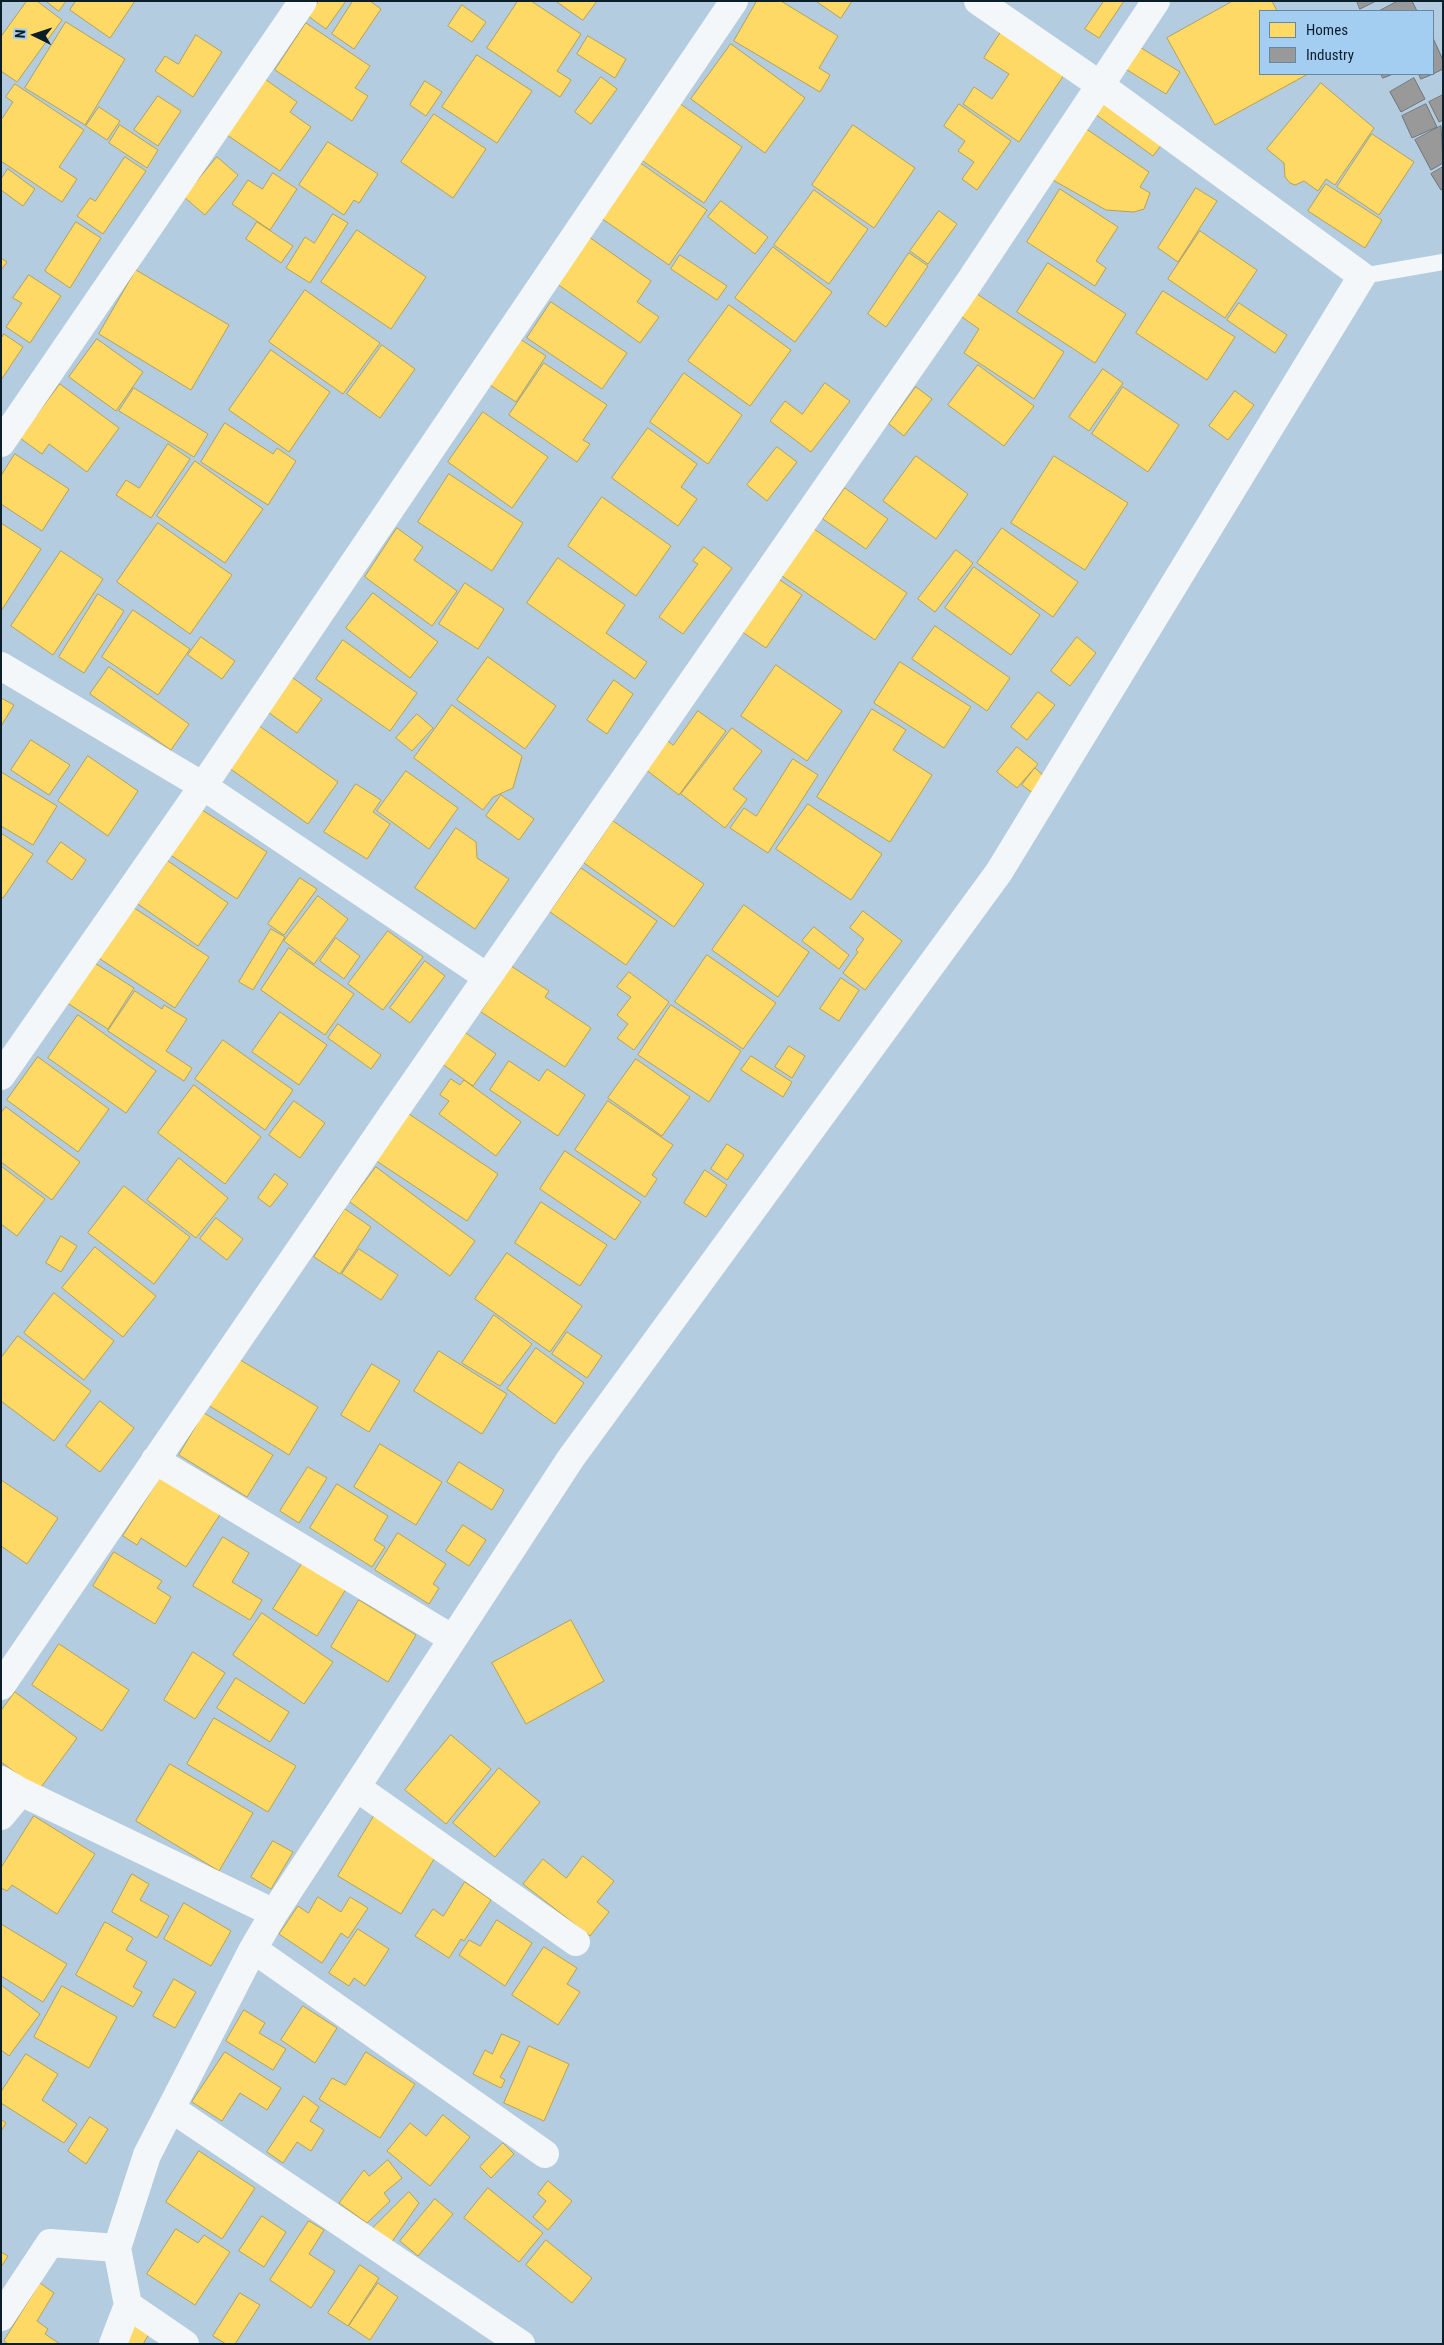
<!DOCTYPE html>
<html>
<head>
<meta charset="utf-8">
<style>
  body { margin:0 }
  #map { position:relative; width:1444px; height:2345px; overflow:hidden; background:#b4cce0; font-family:"Roboto Condensed",sans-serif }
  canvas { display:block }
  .frame { position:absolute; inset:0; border:2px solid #0d1e2b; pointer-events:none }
  .legend { position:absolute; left:1259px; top:10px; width:175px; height:65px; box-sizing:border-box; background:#a3cef1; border:1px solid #6788a2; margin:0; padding:6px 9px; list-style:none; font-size:15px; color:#0d1e2b }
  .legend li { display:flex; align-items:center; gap:10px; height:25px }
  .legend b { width:25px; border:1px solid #6788a2 }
  .north { position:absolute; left:10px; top:10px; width:50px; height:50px; -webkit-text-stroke:4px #a3cef1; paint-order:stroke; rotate:274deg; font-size:14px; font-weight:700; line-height:20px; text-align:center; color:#0d1e2b }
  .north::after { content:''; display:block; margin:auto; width:18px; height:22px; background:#0d1e2b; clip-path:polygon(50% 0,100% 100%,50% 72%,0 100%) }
</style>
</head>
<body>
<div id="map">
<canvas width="1444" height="2345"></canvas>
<div class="frame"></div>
<ul class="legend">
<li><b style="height:14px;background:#ffd966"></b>Homes</li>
<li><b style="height:14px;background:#999"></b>Industry</li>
</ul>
<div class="north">N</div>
</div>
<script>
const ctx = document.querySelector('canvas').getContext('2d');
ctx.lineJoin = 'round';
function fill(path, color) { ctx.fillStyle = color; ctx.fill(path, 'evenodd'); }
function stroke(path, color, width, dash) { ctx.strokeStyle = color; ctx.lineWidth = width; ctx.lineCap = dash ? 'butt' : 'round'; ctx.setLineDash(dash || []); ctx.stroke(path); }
const homes = new Path2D(`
  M27,1H37L62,20L17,82L1,71V37Z
  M46,1H66L59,11Z
  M76,1H135L110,38L70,10Z
  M319,1H346L326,29L308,16Z
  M353,1H370L381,9L354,49L332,34Z
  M518,1H531L581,34L557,71L571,80L560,97L487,48Z
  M556,1H597L583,20Z
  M757,1H781L838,36L819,68L830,75L820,92L734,41Z
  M816,1H852L841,18Z
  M1104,1H1124L1099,38L1085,29Z
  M1233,1H1272L1277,11H1260V74H1308L1215,125L1167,38Z
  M462,5L486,22L472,42L448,26Z
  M66,22L125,59L85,125L25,88Z
  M306,23L370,66L355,88L368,96L352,121L275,70Z
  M1003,29L1066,72L1019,142L963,104L974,87L992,99L1009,74L984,58Z
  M196,35L222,52L193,97L155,71L165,56L178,64Z
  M588,36L626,59L615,78L577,54Z
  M731,44L805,98L765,153L691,99Z
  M1138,46L1180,72L1166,94L1124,68Z
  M477,55L532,91L497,143L442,107Z
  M601,77L617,89L591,124L575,112Z
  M265,79L297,102L290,112L311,127L280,171L227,135Z
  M425,81L442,92L426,116L410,105Z
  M1321,83L1374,128L1335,185L1326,179L1318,191L1304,181L1295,185L1290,183L1285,177L1284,163L1267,149Z
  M15,84L84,130L59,167L77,179L62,202L1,161V120L13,102L6,97Z
  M158,96L181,111L158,146L134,130Z
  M1106,98L1165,140L1153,156L1095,114Z
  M676,101L742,147L704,203L637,157Z
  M959,104L1011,141L977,190L962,179L974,162L958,151L965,141L944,126Z
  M99,107L120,121L107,140L86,126Z
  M434,114L486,149L453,198L401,162Z
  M120,125L158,150L147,168L109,143Z
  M853,125L915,168L874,228L812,185Z
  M1085,128L1149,172L1140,187L1150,193L1144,209L1134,212L1106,210L1051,179Z
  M1372,134L1414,162L1379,215L1337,187Z
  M328,142L378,174L359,203L354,200L344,215L299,185Z
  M125,157L146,171L103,234L77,216L90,198L95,201Z
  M217,157L238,175L205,215L184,197Z
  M639,162L707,210L669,265L601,218Z
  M8,169L35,189L23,206L1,190V179Z
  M273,173L297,189L270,230L232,204L248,180L262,189Z
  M1326,184L1382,220L1365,248L1308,211Z
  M1196,188L1217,201L1178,262L1158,248Z
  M1060,189L1118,227L1096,261L1106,268L1095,286L1027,242Z
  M814,190L868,229L829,284L774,245Z
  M721,201L768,237L755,254L708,217Z
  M939,211L957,224L928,264L910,251Z
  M333,214L348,223L310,283L286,268L305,237L314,243Z
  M76,222L101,238L70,288L45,271Z
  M257,222L293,246L281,263L246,239Z
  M357,230L426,277L391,329L321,282Z
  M1200,231L1257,270L1225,318L1168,279Z
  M589,237L651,281L637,302L659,317L640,343L556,283Z
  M773,247L832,292L795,342L735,298Z
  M909,253L928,266L886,327L868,314Z
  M680,255L727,286L717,300L671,269Z
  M1,258L7,262L1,270Z
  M1048,263L1126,314L1095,363L1017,312Z
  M136,270L229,325L191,390L99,334Z
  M29,275L61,296L30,343L6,327L22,303L13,298Z
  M305,290L380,343L343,394L269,342Z
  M1163,291L1235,337L1207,380L1136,333Z
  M974,292L1064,352L1034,399L964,353L979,329L959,315Z
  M551,302L627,353L602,389L527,338Z
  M1239,303L1287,335L1275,353L1227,320Z
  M729,305L791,350L750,406L688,361Z
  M4,334L23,347L1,380V339Z
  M97,339L143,372L116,411L69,377Z
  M520,339L546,356L516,402L490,385Z
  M382,345L415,369L380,418L347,394Z
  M271,350L330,392L289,452L229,410Z
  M544,363L607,405L583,440L590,444L577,462L509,415Z
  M978,365L1034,406L1004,446L948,405Z
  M1103,369L1123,383L1089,431L1069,417Z
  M684,373L742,415L708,464L650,422Z
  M825,383L850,401L811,452L770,421L785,401L802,414Z
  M60,384L119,428L87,472L49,444L42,454L20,438Z
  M916,387L932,399L904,436L889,424Z
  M1123,387L1179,425L1148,472L1092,434Z
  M134,388L208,434L194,457L119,411Z
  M1235,391L1254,405L1228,440L1209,426Z
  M483,412L548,457L512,508L448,462Z
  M225,423L273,454L277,448L296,461L268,505L201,462Z
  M648,428L697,464L681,487L697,499L678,526L612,478Z
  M168,444L190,459L151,518L116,495L126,480L139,488Z
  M777,447L797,462L767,501L747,485Z
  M15,454L69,489L42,531L1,504V476Z
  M916,456L968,494L936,539L883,501Z
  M1054,456L1128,503L1085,570L1011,523Z
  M195,461L263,509L225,563L157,516Z
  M449,474L523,523L492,571L418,522Z
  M845,488L888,519L866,549L823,519Z
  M602,497L671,546L636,596L568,546Z
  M1,523L41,549L1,611Z
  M158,523L232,575L190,634L117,582Z
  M397,528L423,547L414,560L457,591L432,626L365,577Z
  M1002,528L1078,582L1053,617L977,563Z
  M814,529L907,593L875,640L782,576Z
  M704,547L732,568L683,634L659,617L698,564L693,561Z
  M956,550L973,563L935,612L918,599Z
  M61,551L103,579L53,655L11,626Z
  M558,558L625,605L606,633L647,662L635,679L527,603Z
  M974,567L1040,615L1011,655L945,608Z
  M777,578L802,595L766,648L741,631Z
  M465,583L504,609L478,649L439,624Z
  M373,593L438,642L410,678L346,628Z
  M98,594L124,611L84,673L59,657Z
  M133,610L190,649L158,695L102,657Z
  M935,626L1010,678L987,711L912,659Z
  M201,637L235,661L222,679L188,655Z
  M1077,637L1096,653L1070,686L1051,671Z
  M343,640L417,693L390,731L316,679Z
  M488,657L556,706L525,749L457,700Z
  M900,662L971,707L944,748L874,703Z
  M776,665L842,711L807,761L741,716Z
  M109,667L189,724L171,750L90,694Z
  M293,678L322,699L297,733L268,712Z
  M614,680L633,694L607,734L587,720Z
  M1038,692L1055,705L1027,740L1011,727Z
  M1,698L14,705L1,726Z
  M452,705L522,756L513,788L493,797L483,810L414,758Z
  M872,709L906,730L893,750L932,775L890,842L817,797Z
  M698,711L726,731L679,795L645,769L666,740L673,745Z
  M417,714L433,728L412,751L396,738Z
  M255,723L338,782L308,824L225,765Z
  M732,728L762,751L733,789L747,799L725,828L681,794Z
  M31,740L70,765L49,795L11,770Z
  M1017,747L1038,764L1017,788L997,772Z
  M88,756L138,791L108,836L58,801Z
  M793,759L818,775L768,853L730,828L744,808L756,816Z
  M1035,768L1046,778L1034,794L1022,785Z
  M406,771L458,808L429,849L377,811Z
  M1,772L57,806L33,845L1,826Z
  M356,784L381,800L373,812L390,824L367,859L324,832Z
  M501,795L534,819L519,840L486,816Z
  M808,804L882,854L851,900L776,849Z
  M199,808L267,852L237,899L169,854Z
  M613,821L704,884L674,927L584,863Z
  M456,828L476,842L477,858L509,879L475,929L415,888Z
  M1,833L33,854L3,898L1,897Z
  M61,842L86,860L72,880L47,862Z
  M168,861L228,903L198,946L138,904Z
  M581,868L657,921L626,965L550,912Z
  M300,878L317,889L284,935L268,924Z
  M318,896L348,919L314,964L284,941Z
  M128,904L209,957L175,1008L94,955Z
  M744,905L809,952L778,997L712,950Z
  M863,911L902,941L865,990L843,973L858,952L856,950L864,939L850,928Z
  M814,927L849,955L839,969L802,941Z
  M271,929L285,937L253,990L239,982Z
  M388,931L423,957L383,1010L348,984Z
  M336,938L360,956L344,979L320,961Z
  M289,948L354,994L325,1035L261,990Z
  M707,955L776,1003L743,1049L675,1002Z
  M90,960L134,988L108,1029L64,1001Z
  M425,961L445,976L410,1023L390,1008Z
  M511,966L549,991L545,997L591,1028L565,1067L481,1012Z
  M629,972L669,1002L634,1050L617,1038L628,1024L617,1015L631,997L617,987Z
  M841,978L859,990L839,1021L820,1009Z
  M135,991L162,1009L164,1005L187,1019L166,1051L192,1068L184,1081L108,1031Z
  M671,1005L741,1051L709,1102L638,1055Z
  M280,1012L327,1045L299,1085L252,1052Z
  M78,1015L156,1071L126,1113L48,1058Z
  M338,1024L381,1055L371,1069L328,1038Z
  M463,1031L496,1054L473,1086L441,1063Z
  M223,1040L293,1090L265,1130L195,1079Z
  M789,1046L805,1056L792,1078L775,1067Z
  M751,1056L792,1082L783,1097L741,1070Z
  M38,1057L109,1109L78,1152L7,1100Z
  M636,1059L690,1097L662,1136L608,1098Z
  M509,1061L539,1081L547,1069L585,1095L558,1136L490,1090Z
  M451,1079L460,1085L464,1080L521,1122L496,1156L439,1114L449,1101L440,1095Z
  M194,1085L261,1137L225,1184L158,1133Z
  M294,1101L325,1123L300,1158L269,1135Z
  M608,1101L673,1145L652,1175L657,1179L645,1197L575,1150Z
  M6,1107L80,1162L52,1200L1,1162V1113Z
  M406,1112L498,1174L467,1221L375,1160Z
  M727,1144L744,1155L727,1180L711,1169Z
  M565,1151L641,1202L615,1240L540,1189Z
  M179,1158L228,1198L196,1238L147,1200Z
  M1,1166L45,1199L17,1236L1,1224Z
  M376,1167L475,1241L450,1276L350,1202Z
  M705,1170L727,1185L706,1217L684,1203Z
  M275,1174L288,1184L270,1207L258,1198Z
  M124,1186L190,1237L154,1284L88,1233Z
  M541,1202L607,1245L580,1286L515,1243Z
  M345,1209L371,1227L340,1274L314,1257Z
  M216,1218L243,1239L227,1260L200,1239Z
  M61,1236L77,1246L61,1272L46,1263Z
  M95,1247L156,1296L123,1337L62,1288Z
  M359,1249L398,1275L381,1300L342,1274Z
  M507,1253L582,1306L550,1352L475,1299Z
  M54,1293L114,1341L84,1380L24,1333Z
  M494,1315L532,1344L500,1386L462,1363Z
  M567,1332L602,1356L587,1378L552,1354Z
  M18,1336L91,1391L54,1441L1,1401V1358Z
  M536,1348L584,1383L555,1424L507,1389Z
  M439,1351L507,1394L482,1434L414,1391Z
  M237,1358L318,1407L289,1455L208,1405Z
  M372,1364L400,1381L369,1432L341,1415Z
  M100,1401L134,1428L100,1472L66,1446Z
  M204,1413L273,1455L247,1497L179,1455Z
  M380,1444L442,1482L416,1525L354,1487Z
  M459,1462L504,1490L492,1510L447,1482Z
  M308,1467L327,1478L299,1523L280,1511Z
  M162,1475L221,1513L186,1567L141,1538L137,1545L123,1536Z
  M1,1480L58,1518L27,1564L1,1546Z
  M337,1484L388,1516L374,1540L385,1547L372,1567L310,1528Z
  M463,1525L486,1540L469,1566L446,1551Z
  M398,1533L446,1564L433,1584L439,1588L429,1604L375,1570Z
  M223,1537L249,1553L232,1582L262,1600L250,1620L193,1586Z
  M114,1552L162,1581L157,1588L171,1597L155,1624L93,1586Z
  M303,1562L346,1589L317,1636L273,1609Z
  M359,1600L416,1635L388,1682L331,1647Z
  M262,1613L333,1662L304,1704L233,1655Z
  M571,1620L604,1681L526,1724L492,1663Z
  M59,1644L129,1690L102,1731L32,1685Z
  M193,1652L225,1673L195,1719L164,1700Z
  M236,1678L289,1712L270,1742L217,1708Z
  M15,1692L77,1738L39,1790L1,1762V1711Z
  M214,1718L296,1766L268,1812L187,1764Z
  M451,1735L491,1769L446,1824L405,1790Z
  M170,1764L253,1813L219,1871L136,1821Z
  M499,1768L540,1802L495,1857L453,1823Z
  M34,1816L95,1854L57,1914L12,1885L7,1891L1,1888V1868Z
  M374,1816L437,1854L401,1914L338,1876Z
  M273,1841L293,1852L271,1889L251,1877Z
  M583,1856L614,1881L597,1902L609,1912L590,1936L523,1884L543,1859L566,1878Z
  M132,1874L149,1884L140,1900L169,1916L157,1938L112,1912Z
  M465,1882L491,1900L464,1941L461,1939L449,1958L415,1936L433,1909L443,1916Z
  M318,1897L341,1912L350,1897L368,1908L348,1938L341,1933L322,1963L279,1934L298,1906L308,1913Z
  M184,1903L231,1931L211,1966L164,1939Z
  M497,1920L532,1943L505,1986L459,1955L469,1940L480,1946Z
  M105,1922L133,1938L126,1950L147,1962L133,1987L142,1992L133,2007L76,1975Z
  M1,1924L67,1964L43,2002L1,1976Z
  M358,1929L389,1949L365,1986L354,1978L349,1986L329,1973Z
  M544,1947L577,1968L567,1984L580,1992L558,2025L512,1995Z
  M174,1979L196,1992L175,2028L153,2016Z
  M1,1985L40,2014L9,2056L1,2050Z
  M62,1986L117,2017L89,2068L34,2037Z
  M303,2006L337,2028L315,2063L281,2040Z
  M244,2010L265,2023L259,2033L286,2049L273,2070L226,2041Z
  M502,2034L520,2042L500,2077L505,2080L501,2088L473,2074L485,2050L492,2054Z
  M529,2046L569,2064L544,2121L504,2103Z
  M225,2052L281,2088L267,2110L240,2093L222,2121L192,2102Z
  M366,2052L415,2084L380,2138L319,2099L332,2078L345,2085Z
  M26,2054L58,2074L42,2100L77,2124L64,2143L1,2103V2092Z
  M304,2096L319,2107L310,2121L324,2130L311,2151L297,2142L283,2163L267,2152Z
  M443,2115L470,2137L430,2186L387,2151L410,2123L426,2136Z
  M90,2117L108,2129L86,2164L68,2151Z
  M1,2119L6,2123L1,2131Z
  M503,2143L514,2154L491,2178L480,2167Z
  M199,2151L255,2188L222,2239L166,2202Z
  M388,2160L402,2178L384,2193L390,2201L367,2223L339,2203L364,2170L369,2176Z
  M548,2181L572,2201L548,2230L533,2217L546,2201L538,2194Z
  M488,2188L543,2233L519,2262L464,2218Z
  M409,2192L419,2203L391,2243L373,2228Z
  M435,2199L453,2214L418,2256L400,2241Z
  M262,2216L286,2232L264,2267L239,2251Z
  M309,2221L324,2230L309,2254L335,2271L311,2308L270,2280Z
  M176,2229L198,2243L204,2235L230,2252L195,2305L147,2274Z
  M546,2240L592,2278L572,2303L526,2265Z
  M1,2252L8,2256L1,2267Z
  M360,2265L379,2278L348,2326L328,2313Z
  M40,2283L54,2293L37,2321L48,2329L45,2334L60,2344H8L4,2341Z
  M378,2283L398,2297L370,2340L349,2326Z
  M240,2293L260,2305L235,2344H226L213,2336Z
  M131,2323L149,2334L143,2344H118Z`);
fill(homes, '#ffd966');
stroke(homes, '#b6a154', 1);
const industry = new Path2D(`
  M1357,1H1376L1360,9Z
  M1398,1H1412L1417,11H1379Z
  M1433,38L1443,60V69L1433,74Z
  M1381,74H1393L1383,78Z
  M1419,74H1433L1421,79Z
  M1414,78L1425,99L1401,112L1390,92Z
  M1443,95V120L1439,122L1429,102Z
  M1426,104L1437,127L1412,138L1402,116Z
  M1441,126L1443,163L1431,170L1415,140Z
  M1443,167V189L1441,190L1431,174Z`);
fill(industry, '#999');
stroke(industry, '#6f7478', 1);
stroke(new Path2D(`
  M1362,276L1443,262`), '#f4f7fa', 16);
stroke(new Path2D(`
  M1,443L303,1
  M1,666L203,786L487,977
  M1,1076L203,786L734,1
  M155,1460L453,1639
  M1,1686L394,1112L970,281L1156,1
  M1,1780L21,1792L274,1913
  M356,1787L576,1942
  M1,1816L21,1792
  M253,1949L545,2154
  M172,2109L521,2344
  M128,2305L185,2344
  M1,2317L50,2243L117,2248
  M113,2344L128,2305L117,2248L147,2155L253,1949L274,1913L571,1458L999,872L1362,276L1100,85L978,1`), '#f4f7fa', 28);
</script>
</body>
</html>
